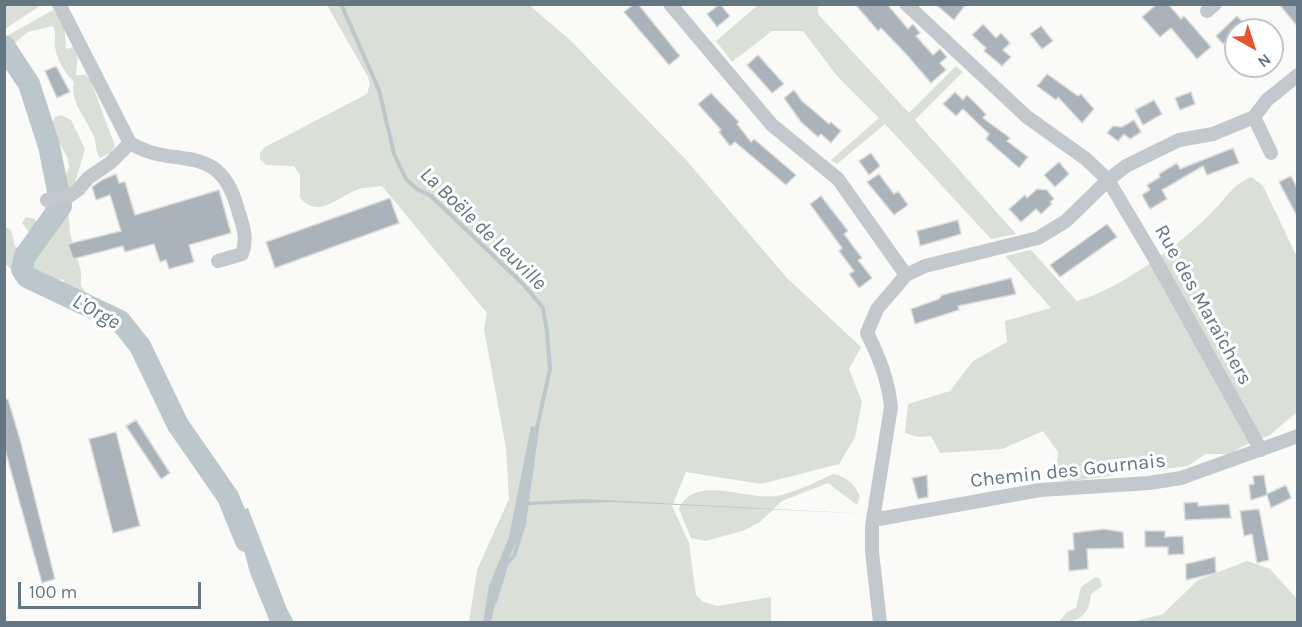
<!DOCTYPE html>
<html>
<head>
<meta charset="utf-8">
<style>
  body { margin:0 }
  #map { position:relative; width:1302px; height:627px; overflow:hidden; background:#fafaf8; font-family:Karla,sans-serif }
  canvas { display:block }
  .frame { position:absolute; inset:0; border:6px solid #657683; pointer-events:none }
  .north { position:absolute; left:1224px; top:18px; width:60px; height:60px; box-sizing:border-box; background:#fff; border:2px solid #c1c8cd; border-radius:50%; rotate:141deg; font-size:16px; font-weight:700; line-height:24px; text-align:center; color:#657683 }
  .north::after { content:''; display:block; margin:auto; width:21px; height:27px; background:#e4572e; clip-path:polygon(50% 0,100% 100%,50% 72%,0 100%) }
  .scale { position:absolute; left:18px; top:582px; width:183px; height:27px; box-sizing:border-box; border:3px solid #657683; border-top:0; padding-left:8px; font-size:18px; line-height:21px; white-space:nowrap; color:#657683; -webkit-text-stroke:4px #fff; paint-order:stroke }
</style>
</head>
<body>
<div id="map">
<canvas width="1302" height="627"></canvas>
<div class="frame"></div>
<div class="north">N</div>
<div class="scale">100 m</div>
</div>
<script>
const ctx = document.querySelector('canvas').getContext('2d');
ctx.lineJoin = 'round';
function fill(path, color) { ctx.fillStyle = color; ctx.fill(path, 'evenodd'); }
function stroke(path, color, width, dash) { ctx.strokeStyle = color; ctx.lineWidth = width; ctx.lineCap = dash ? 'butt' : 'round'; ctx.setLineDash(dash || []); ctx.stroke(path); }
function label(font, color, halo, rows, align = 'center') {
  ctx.font = font + ' Karla,sans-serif'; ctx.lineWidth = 6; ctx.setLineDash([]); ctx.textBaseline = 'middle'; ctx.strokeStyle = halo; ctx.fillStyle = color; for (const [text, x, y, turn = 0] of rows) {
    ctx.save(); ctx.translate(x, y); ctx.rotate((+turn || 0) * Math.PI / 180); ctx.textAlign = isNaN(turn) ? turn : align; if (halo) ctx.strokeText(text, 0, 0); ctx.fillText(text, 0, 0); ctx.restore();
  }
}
fill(new Path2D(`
  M5,4H41V5L5,29Z
  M327,5H529L570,40L687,161L787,278L861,347L849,369L862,402L855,437L839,464L761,484L686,472L672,506L689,543L696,595L703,602L717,606L771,597V622H469L477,570L509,499L506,448L484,329L487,313L382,186C375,187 369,187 363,188C340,193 321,221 300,198V175L294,166L266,165L260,159V153L265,147L367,94L370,84L368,77Z
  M758,5H818V14L909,113L956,66L963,72L915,120L1016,234L991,239L885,124L837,164L831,160L879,118L837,76L803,31H772L732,62L716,41Z
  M53,10L64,21L66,49L73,47L78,51L76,75H85L90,79L115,146L110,153L100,158C95,151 97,143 93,135C85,116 70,103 74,82C65,73 56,59 55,46C54,38 57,33 53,26L28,32L5,51V37Z
  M61,115L71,120L85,149L68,207L70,233L81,271V286L86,293L82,298H76L62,279L54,282L34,273H16L5,264L6,227L11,230L15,246L20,249L32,236L22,223L26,217L35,219L47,236L53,233V225L44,208L54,198L69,168L68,159L51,127L55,117Z
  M1251,177L1263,186L1298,259L1297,412L1270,435L1241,447L1231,454H1205L1188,466L1164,469L1145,466L1126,469L1110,476L1064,482L1056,476L1058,452L1043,431L1002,449L940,453L931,436L918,437L905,433L908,404L950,391L973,361L1007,342L1005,321L1051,308L1005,256L1031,250L1077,301C1119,290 1184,242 1214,210C1228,196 1231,186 1251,177Z
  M833,474C846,476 856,485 860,497L857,505L828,483L782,501L760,522L745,530L706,541L691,538L679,509C695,473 746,501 777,496C796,492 816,482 833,474Z
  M1247,561L1270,569L1297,599V622H1131L1163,614L1198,580Z
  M1095,577L1100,579L1102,586L1091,594C1090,614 1079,623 1059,622L1067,612L1076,608L1081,587Z`), '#dadfd7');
fill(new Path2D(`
  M531,426L537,428L538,433L525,502L583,499L870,514L615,502L526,505L518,538L501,577L491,622H483L489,586L509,537Z
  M248,508L287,609L294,622H270L250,573L234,513Z`), '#bbc7cb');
stroke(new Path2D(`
  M341,4L379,90L394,154L406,179L417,189L431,196L524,285L543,308L547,332L550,369L537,428L524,524L514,556L507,563L495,602`), '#bbc7cb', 4);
stroke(new Path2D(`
  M4,46L29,84L49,146L61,206L25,256L22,269L27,277L120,321L140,346L178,425L228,497L246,541`), '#bbc7cb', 22);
const building = new Path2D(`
  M634,4H638L680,56L669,65L624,12Z
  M720,4L730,16L717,27L707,14Z
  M855,4H887L908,29L913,24L920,33L916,36L933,55L940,49L947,57L940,63L946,70L931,83L907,55L881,28L878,31Z
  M935,4H966L954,20Z
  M1157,4H1168L1181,19L1184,16L1211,47L1197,59L1171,28L1160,37L1142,17Z
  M1279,4H1298V27Z
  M1237,16L1250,30H1236L1223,44L1216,36Z
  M983,24L996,38L1001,33L1010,43L1003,50L1011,57L1002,66L984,51L986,48L972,35Z
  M1041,26L1053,41L1042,49L1030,34Z
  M758,55L784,84L772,93L747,65Z
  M56,66L70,92L57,98L45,71Z
  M1047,74L1078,96L1081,94L1094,109L1082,123L1058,97L1056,100L1037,86Z
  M794,90L802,101L829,124L831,122L841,131L831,143L821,134L818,137L801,122L784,98Z
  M955,92L963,100L967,95L986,114L983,118L1010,138L1007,141L1028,157L1019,168L986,139L989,134L963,109L956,116L943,104Z
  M1191,92L1195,104L1180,110L1175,98Z
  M711,93L739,122L737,124L751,142L754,139L796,175L786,185L735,142L730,146L719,132L721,130L698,104Z
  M1154,100L1162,114L1143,125L1135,110Z
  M1134,120L1141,132L1130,139L1124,134L1118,141L1107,133L1113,126L1122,127Z
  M1233,148L1239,163L1207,175L1203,166L1162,190L1167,199L1150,209L1142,195L1150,190L1147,185L1160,177L1159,174L1177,163L1180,169Z
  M871,153L880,166L869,175L859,161Z
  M1059,162L1069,174L1055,187L1044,175Z
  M116,174L119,183L125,182L135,215L219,190L231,233L189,245L194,262L169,269L166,260L160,262L154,244L125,252L123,246L73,259L68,244L121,231L110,195L96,200L92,187L102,180Z
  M879,174L894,194L898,191L908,205L894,215L867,182Z
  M1291,176L1298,190V218L1279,182Z
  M1037,189L1047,190L1054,199L1050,202L1052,204L1041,214L1036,209L1021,222L1009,209L1025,195L1027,198Z
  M821,196L848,231L844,234L862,258L858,260L872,278L859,288L849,274L854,271L839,251L842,248L810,204Z
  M390,198L399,223L275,268L266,242Z
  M958,220L961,234L920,246L917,231Z
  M1107,224L1117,237L1060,277L1050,265Z
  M1011,278L1016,294L958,306L959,310L915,324L911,309L939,299L942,295Z
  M4,399H8L21,443L55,579L42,583L4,446Z
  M136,420L170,473L161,479L126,426Z
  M116,432L140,526L113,533L89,439Z
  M927,475L928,497L918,499L912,478Z
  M1264,475L1267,494L1286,485L1291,498L1271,508L1267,495L1251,500L1249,485L1254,484L1253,476Z
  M1198,502V506L1229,504L1231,518L1185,520L1184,503Z
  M1259,509L1269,560L1257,563L1252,534L1244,536L1240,511Z
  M1104,529L1123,532L1124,548L1087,549L1088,569L1069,571L1068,550H1074L1073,533Z
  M1145,531H1165V537L1183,536L1184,554L1168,555V547H1145Z
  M1215,557L1216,573L1186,580V564Z`);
fill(building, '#aab3b9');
stroke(building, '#dcdcda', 1.5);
stroke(new Path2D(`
  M59,4L130,143C175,171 219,138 238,210C243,226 248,238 242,254L218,261
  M670,4L772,125L838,179L906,275
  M906,4L1027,117L1086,159L1108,180L1155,259L1261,450
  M1207,11L1215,4
  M1254,117L1267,100L1298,75
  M47,200L69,196L78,190L88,178L110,163L130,143
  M873,520L1040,490L1149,483L1181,478L1298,436
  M880,622L872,552V526L891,407C888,379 879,357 867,333L877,309L906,275L925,266L1038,238L1066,221L1108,180L1126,166L1179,140L1213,134L1254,117L1271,153`), '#c3c8cc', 14);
label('20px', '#657683', '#fff', [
  ["Rue des Maraîchers",1203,305,61],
  ["Chemin des Gournais",1068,471,-6]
]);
label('italic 21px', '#60757c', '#fff', [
  ["La Boële de Leuville",483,229,44],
  ["L'Orge",96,312,29]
]);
</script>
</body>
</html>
